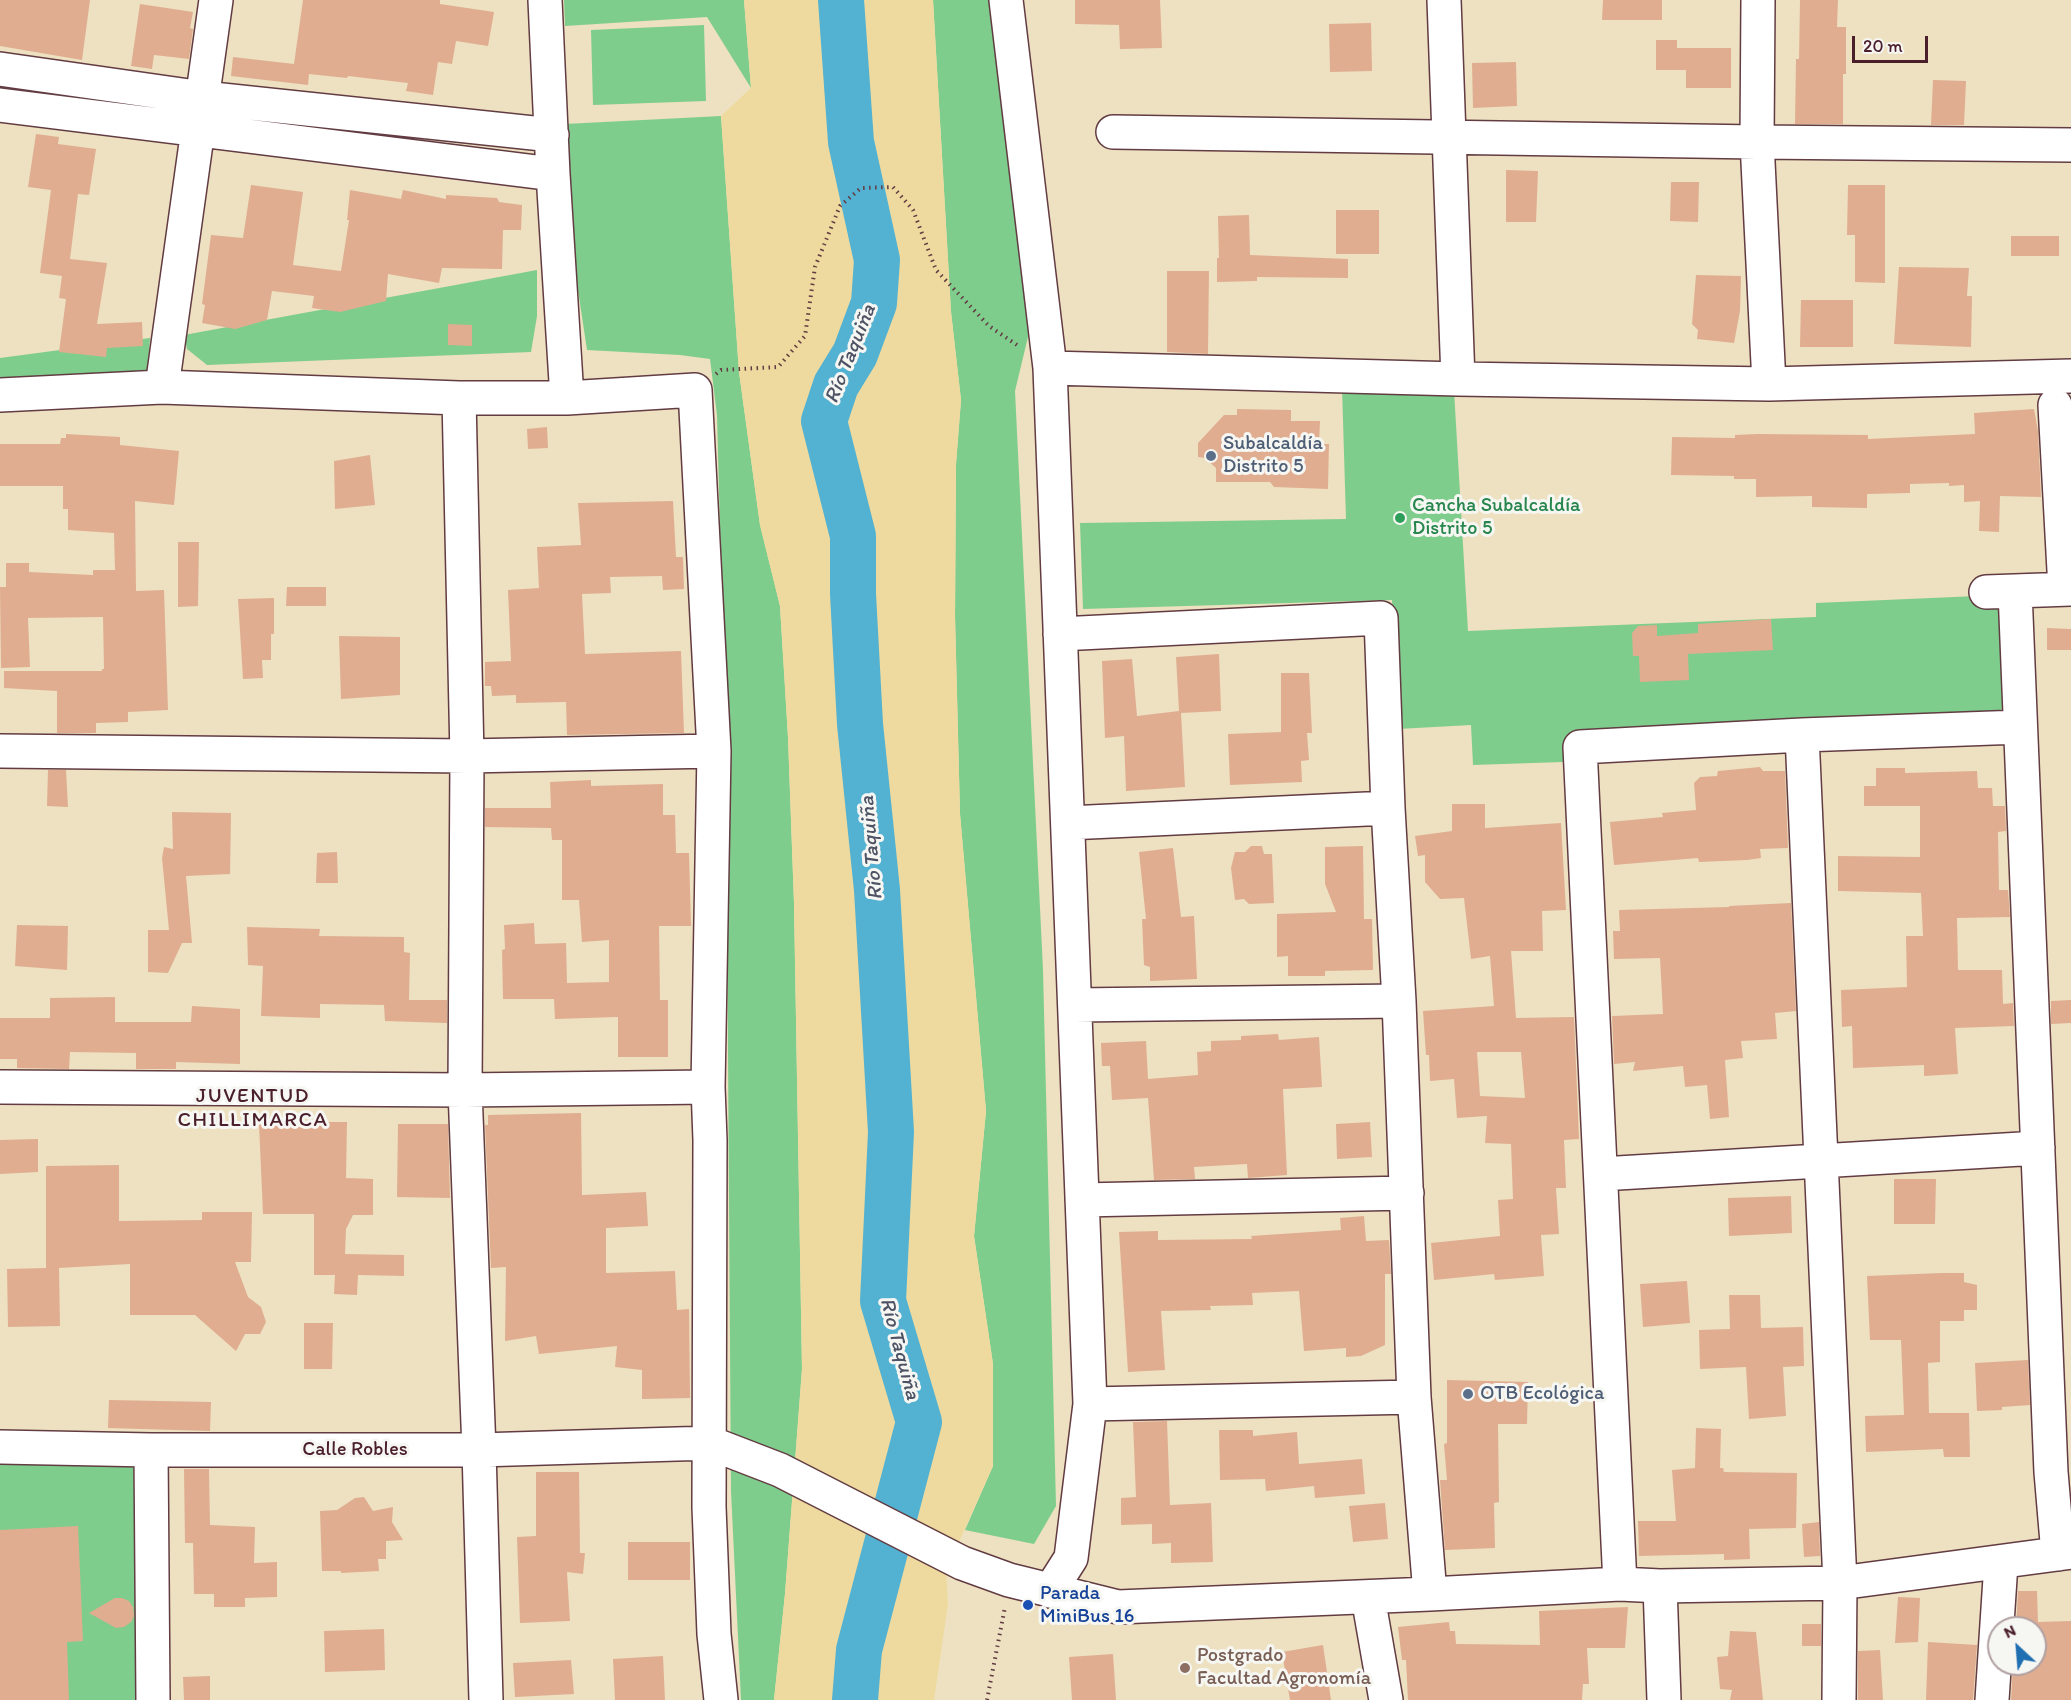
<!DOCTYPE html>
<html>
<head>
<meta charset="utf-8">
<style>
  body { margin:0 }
  #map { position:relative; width:2071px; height:1700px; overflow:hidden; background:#ede1c1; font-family:Itim,sans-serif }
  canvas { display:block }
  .north { position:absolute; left:1987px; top:1616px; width:60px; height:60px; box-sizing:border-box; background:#f6f6f2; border:2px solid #b1a0a2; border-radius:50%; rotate:334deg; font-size:16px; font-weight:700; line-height:24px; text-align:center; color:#4a1f2b }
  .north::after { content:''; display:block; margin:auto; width:21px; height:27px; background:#1f6fb2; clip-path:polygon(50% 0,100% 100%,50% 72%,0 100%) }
  .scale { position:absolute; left:1852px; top:36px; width:76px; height:27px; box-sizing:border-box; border:3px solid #4a1f2b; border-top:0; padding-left:8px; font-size:18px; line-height:21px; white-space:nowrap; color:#4a1f2b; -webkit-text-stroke:4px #f6f6f2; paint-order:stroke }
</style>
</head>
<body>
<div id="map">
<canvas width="2071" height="1700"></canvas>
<div class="north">N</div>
<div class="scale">20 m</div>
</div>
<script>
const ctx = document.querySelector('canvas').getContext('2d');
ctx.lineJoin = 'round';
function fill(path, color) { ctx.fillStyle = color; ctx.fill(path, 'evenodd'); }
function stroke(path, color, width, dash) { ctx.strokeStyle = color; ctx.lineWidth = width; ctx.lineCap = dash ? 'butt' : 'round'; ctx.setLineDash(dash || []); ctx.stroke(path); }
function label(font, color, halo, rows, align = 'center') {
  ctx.font = font + ' Itim,sans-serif'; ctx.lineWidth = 6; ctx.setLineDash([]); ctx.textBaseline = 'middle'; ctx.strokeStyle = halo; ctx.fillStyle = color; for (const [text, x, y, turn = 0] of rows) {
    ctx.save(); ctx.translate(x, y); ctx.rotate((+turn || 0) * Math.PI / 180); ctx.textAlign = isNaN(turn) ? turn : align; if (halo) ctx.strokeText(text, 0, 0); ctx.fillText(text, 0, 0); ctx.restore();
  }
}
fill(new Path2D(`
  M564,0H744L751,88L707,17L565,26Z
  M933,0H992L1033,316L1015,391L1043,970L1056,1506L1034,1544L965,1530L993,1466V1364L974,1236L986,1111L960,814L955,616L956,464L961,400L951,312Z
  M704,25L706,101L593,105L591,30Z
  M721,116L739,372L760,525L780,606L788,737L794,903L802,1369L785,1594L774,1700H741L731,1491L726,759L717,415L710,359L680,355L587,350L570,237L565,124Z
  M537,270V316L531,352L207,365L187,349L184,335Z
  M150,338L147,372L0,378V358Z
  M1342,388L1454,390L1468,631L1816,617V603L1977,596L2004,604L2007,700L2002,709L1990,716L1574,734L1563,762L1473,765L1471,725L1398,729L1392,600L1083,609L1080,523L1346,519Z
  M0,1464L137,1466V1700H0Z`), '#7fcd8c');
fill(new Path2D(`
  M744,0H933L951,312L961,400L956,464L955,616L960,814L986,1111L974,1236L993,1364V1466L946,1571L948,1604L934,1700H774L785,1594L802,1369L794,903L788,737L780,606L760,525L739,372L721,116L751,88Z`), '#eeda9e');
stroke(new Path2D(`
  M841,0L851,142L877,260L874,303L855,354L836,385L824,421L853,536V594L860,724L877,890L891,1132L883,1301L919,1422L859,1650L855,1700`), '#53b2d2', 46);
fill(new Path2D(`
  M0,0H90L82,60L0,46Z
  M303,0H440V4L494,12L488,46L456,41L452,64L438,62L433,95L406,91L408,83L348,76L347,78L309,74L308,85L231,76L233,57L294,64Z
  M1075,0H1160L1162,48L1120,49L1119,25L1075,24Z
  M1603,0H1662V20H1602Z
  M1800,0H1838L1837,27H1846V74H1843V124H1795L1796,59H1799Z
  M140,4L193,12L190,28L193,29L189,59L154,55L152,69L131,66Z
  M1371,23L1372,71L1330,72L1329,24Z
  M1656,40H1677V48H1731V88H1686V70H1656Z
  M1516,62L1517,106L1473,108L1472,63Z
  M1933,80L1966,81L1964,125H1931Z
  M36,134L59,137L58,144L96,149L89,195L78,194L70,259L107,263L97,324L142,322L143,346L107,348L106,357L59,352L66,299L59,298L62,276L40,273L51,190L28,187Z
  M1506,170L1538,171L1536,222H1506Z
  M1671,182H1699L1698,222L1670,221Z
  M251,185L303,192L293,265L341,271L349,220H347L350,190L401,199L403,190L446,199V195L497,198L499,202L522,205L521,230H503L502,269L442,268L439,283L388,274L386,301L340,312L312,308L314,296L272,291L267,320L235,329L202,323L205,305L202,304L211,235L243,238Z
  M1848,185H1885V283L1855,282V235H1847Z
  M1336,210H1379V254H1336Z
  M1249,215L1250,255L1348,259V278L1257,277V281L1217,282V258H1219L1218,216Z
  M2011,236H2059V256H2011Z
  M1899,267L1969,268L1967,296H1972L1971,347L1894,344Z
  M1167,271H1209L1208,354L1167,352Z
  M1696,275L1741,276L1740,311L1734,343L1697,339L1698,330L1692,324Z
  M1801,300H1853V347H1800Z
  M448,324L472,325V346L448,345Z
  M1237,409L1291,410V421H1320L1319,444H1329L1328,489L1274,487L1270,482H1216V468L1205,458L1198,457V443L1224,415H1237Z
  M2034,409L2038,431L2041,497L2000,496L1999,532L1979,531L1980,501L1964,502V485L1949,486V483L1910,484V493L1867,494V508L1812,507V496L1756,497V479H1734V476L1671,475L1672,437L1735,438V435L1757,434L1868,435V439L1975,434L1974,413Z
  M547,427L548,448L528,449L527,429Z
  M66,434L120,437V445L179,451L174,505L135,501L136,591L164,590L168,710L128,712V722L96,723V733H57V691L4,688V671H102V669H104L103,617L28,618L30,667L1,668L0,587H6V563H29V572L93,575V570H115L114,533L68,530V509H63V486H0V444H60L61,438H66Z
  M370,455L375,505L335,509L334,461Z
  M673,501L676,557H683L684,589L663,590L662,576L610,577L611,593L582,594L585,654L681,651L684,733L567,735L566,702L516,703V695L492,696L491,686H485V662L511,661L508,590L539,588L537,547L581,545L578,503Z
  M178,542H199L198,606L178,607Z
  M287,587H326V606H286Z
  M274,598V634H271V660H262L263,678L243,679L238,599Z
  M1771,619L1773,650L1688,654L1689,680L1640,682L1639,656H1633L1632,633L1638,626L1657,625V636L1698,633V624Z
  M2047,628L2071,629V650H2047Z
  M339,636L400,637V695L341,699Z
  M1219,654L1221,711L1181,713L1185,787L1126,791L1124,736L1105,738L1102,661L1132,659L1137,716L1179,711L1176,657Z
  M1281,673H1309L1312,733H1307L1309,760L1301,761L1302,782L1230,785L1228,734L1281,732Z
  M1760,767L1763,771H1785L1788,848L1760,849L1761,858L1747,860L1699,862L1698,858L1614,865L1610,822L1663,817L1662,813L1696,810L1694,783L1700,777L1717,776L1718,771Z
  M1876,768H1905V773L1977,771L1978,788H1992L1993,806H2005L2006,831L1998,832L1999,890H2008L2010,917L1957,918L1958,970H2002L2003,1004L2013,1003L2014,1026L1955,1028L1958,1074L1924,1076V1065L1853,1068L1852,1026L1842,1027L1841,990L1907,987L1906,936H1923L1921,893L1838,891V856L1920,857V806H1864V786H1876Z
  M48,770H66L68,807L47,806Z
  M591,780V786L663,784V815H675L676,853H689L691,926H659L660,1000H668V1057H618V1017L555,1019L554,999H503L502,950L505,949L504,925L534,923L535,944L566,943L567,983L609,982V940L582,942L579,900H562V840H552L551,828L485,827V808H551L550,782Z
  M1452,804H1485V828L1561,823L1566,910L1542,911L1543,951H1511L1516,1018L1574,1017L1579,1139L1564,1140L1566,1188H1556L1559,1234L1541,1235L1544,1276L1495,1280L1494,1274L1434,1280L1431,1243L1500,1236L1498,1200L1513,1199L1511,1144L1485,1143L1487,1116L1457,1118L1454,1079L1430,1081L1429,1055H1426L1423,1011L1494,1006L1490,956L1471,959L1464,898L1440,899L1425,882V855L1418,856L1415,836L1452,831ZM1477,1052H1521L1525,1098L1480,1096Z
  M172,812L231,813L230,874L186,876L192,943H182L168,973L148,972V930H169L162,858L164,847L173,849Z
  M1251,846H1262L1264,854H1272L1274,903L1249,904L1244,899L1235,900L1231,868L1235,852H1245Z
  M1363,846L1364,919H1372L1373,970L1325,971V976H1288V956L1277,957V914L1336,912L1325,884V847Z
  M1173,848L1181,917L1194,916L1197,979L1150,981V967L1144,965L1142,919H1146L1139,852Z
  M337,852L338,883H316L317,853Z
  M1791,903L1796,1011L1775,1013L1777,1039L1741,1041L1743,1058L1725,1060L1729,1117L1710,1119L1707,1085L1685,1087L1683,1066L1633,1071L1635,1062L1614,1064L1612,1016L1663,1014L1660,958L1614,959L1613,931H1620L1619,910L1729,907V906Z
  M17,925L68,926L67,970L15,966Z
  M247,927L320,929L319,936L404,937V952L410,953L409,1000H447V1023L385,1021L384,1005L320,1004V1018L261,1016L263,966L248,965Z
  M115,997V1022H191L192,1006L240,1009V1064L176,1062V1069H136V1053L70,1052L69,1069L17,1068V1059H0V1018H50V998Z
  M2071,1000V1023L2051,1024V1001Z
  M1278,1034L1279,1040L1319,1037L1322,1087L1283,1089L1287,1175L1248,1178L1247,1164L1194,1167L1195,1179L1154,1180L1148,1098L1112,1100L1110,1066H1102L1101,1043L1146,1041L1148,1079L1198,1075L1197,1052L1211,1051V1041L1241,1040V1036Z
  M581,1113L582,1195L646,1192L648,1226L606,1228V1273L675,1271L677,1310L689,1309L690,1398L642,1399V1370L615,1367L617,1346L539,1354L536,1336L505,1341L506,1267L491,1268L485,1125H488V1115Z
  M306,1122H347L346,1178L373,1179V1215H353L346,1229L345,1254L404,1255V1276L358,1275L357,1295L334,1294L335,1275H314V1214H263L259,1124Z
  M1370,1122L1372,1157L1337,1159L1336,1124Z
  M398,1124H448L450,1198L397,1197Z
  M38,1139V1172L0,1174V1140Z
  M119,1165V1221L202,1220V1212H252L251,1262H235L248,1297L261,1307L266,1322L260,1334H245L236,1351L195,1315H130V1264L59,1268L60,1326L8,1327L7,1269L46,1268V1166Z
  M1894,1179H1936L1935,1224H1894Z
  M1791,1196L1792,1233L1729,1236L1728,1198Z
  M1364,1216L1366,1241L1389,1240L1391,1274H1385V1345L1361,1356L1346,1357V1348L1304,1351L1299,1291L1252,1293L1253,1305L1210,1306L1211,1310L1161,1311L1165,1370L1128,1372L1119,1232L1158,1231V1240L1252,1239L1251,1236L1341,1230L1340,1218Z
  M1941,1273H1964V1282L1977,1285V1310H1964V1321H1940V1362L1928,1363L1929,1413H1969L1970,1457H1944L1943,1449L1866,1452L1865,1416L1904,1415L1901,1340H1870L1867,1276Z
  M1687,1281L1690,1323L1643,1327L1640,1284Z
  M1729,1295H1760L1761,1328L1803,1327L1804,1366L1783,1367L1786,1416L1749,1419L1746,1367L1700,1369L1699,1330L1730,1329Z
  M304,1323H333L332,1369H304Z
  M2028,1360L2030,1405L2002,1407V1410L1977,1411L1975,1363Z
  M1447,1380L1528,1382L1527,1424H1498L1499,1502L1494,1503L1495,1548L1445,1550L1440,1480H1447L1444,1444L1447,1443Z
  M109,1400L211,1402L210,1431L108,1428Z
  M1167,1421L1170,1505L1211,1503L1213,1562L1171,1563V1543L1152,1544V1524L1121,1525V1498L1136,1497L1133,1422Z
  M1696,1428L1721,1429L1720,1468H1723L1724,1472L1797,1473L1796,1528L1749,1529L1750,1559L1724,1560V1554L1639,1556L1638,1521H1676L1672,1470L1695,1468Z
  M1219,1430H1253V1436L1297,1432L1299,1464L1362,1459L1365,1494L1315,1498L1314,1486L1266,1491L1265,1479L1220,1480Z
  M184,1469H209L210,1525L255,1527L254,1563L277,1562V1597L245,1598V1607H214V1594H194L193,1543H185Z
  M536,1472H579L580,1553H585L583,1574L567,1572L570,1621L520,1623L517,1537L536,1536Z
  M364,1497L373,1511L393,1507L392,1522L403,1540L386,1541V1559H378L379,1571L341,1573V1571H322L320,1511L337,1510L355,1498Z
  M1385,1503L1388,1539L1353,1542L1349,1506Z
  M1819,1522L1820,1556L1804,1557L1802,1524Z
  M78,1526L83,1641L67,1642L69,1700H0V1530Z
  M628,1542H690V1580H628Z
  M2018,1591H2037L2038,1622L2071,1621V1700H2011L2013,1664H2035V1628H2016Z
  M1898,1597L1920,1598L1918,1642L1895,1643Z
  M115,1598H122L129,1601L133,1607L134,1616L131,1622L124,1627L116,1628L89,1613Z
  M1628,1607L1625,1648H1587L1589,1684H1583L1582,1700H1408L1406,1660H1402L1398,1627L1449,1622L1450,1631H1455L1456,1644L1540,1645L1539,1611Z
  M1802,1624H1821V1646H1802Z
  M384,1629L385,1670L325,1672L324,1631Z
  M1730,1631L1756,1632L1763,1700H1730L1732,1690L1720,1689L1717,1657L1728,1656Z
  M1928,1642L1977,1645L1973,1700H1926Z
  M1323,1645L1331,1700H1290L1282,1652Z
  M1880,1650L1883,1700H1858V1651Z
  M1113,1654L1116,1700H1072L1069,1657Z
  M663,1656L665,1700H615L613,1659Z
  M571,1660L574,1694L515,1697L513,1663Z
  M210,1676V1700H184L183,1677Z`), '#e0ad90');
const minor = new Path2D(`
  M545,0L553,174L567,398
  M1006,0L1050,368L1090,1404L1071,1558L1050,1591
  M1444,0L1458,379
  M1758,0L1757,142L1769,384
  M0,69L203,98L552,135
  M0,105L553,174
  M1113,132L1757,142L2071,145
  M1050,368L1458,379L1769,384L2071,376
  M162,387L216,0
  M0,395L162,387L459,398H567L695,390L714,751L708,1087L710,1140L709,1507L714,1634L721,1700
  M459,398L467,756L465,1090L479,1450L486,1700
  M2055,405L2065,589
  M2015,591L2051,1472L2058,1554
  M1986,592L2071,589
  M1060,634L1381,618L1388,808L1399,1001L1414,1397L1430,1594
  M1802,735L1840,1583L1839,1700
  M0,751L467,756L714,751
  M1068,823L1388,808
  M1075,1005L1399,1001
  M0,1087L465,1090L708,1087
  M1601,1174L2038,1148
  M1082,1200L1407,1193
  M1090,1404L1414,1397
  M0,1447L151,1450H479L710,1443L780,1470L962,1563L1009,1580L1118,1607L1430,1594L1620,1584L1660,1586L1840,1583L2071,1552
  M151,1450L153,1700
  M1620,1584L1580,747L1802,735L2020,727
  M1660,1586L1664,1700
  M1368,1597L1386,1700
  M1992,1700L2001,1563`);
stroke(minor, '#623c42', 36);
stroke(new Path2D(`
  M716,374L721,370L778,367L805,336L815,267L840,206L861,188L893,187L913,210L936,270L989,326L1017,345
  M987,1700L1005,1607`), '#623c42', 4, [1.5, 4.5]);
stroke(minor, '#fff', 33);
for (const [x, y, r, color] of [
  [1211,456,6,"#5c6f8a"],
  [1400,518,6,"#2e9e5b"],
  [1468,1394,6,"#5c6f8a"],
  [1028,1605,6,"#1a4fb4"],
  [1185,1668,6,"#8d6e63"]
]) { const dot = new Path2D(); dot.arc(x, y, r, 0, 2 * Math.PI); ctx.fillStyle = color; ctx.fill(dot); stroke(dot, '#f6f6f2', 2); }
label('20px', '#4e5e75', '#f6f6f2', [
  ["Subalcaldía",1223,444],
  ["Distrito 5",1223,467],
  ["OTB Ecológica",1480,1394]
], 'left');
label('20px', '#27864d', '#f6f6f2', [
  ["Cancha Subalcaldía",1412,506],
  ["Distrito 5",1412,529]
], 'left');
label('20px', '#4a1f2b', '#f6f6f2', [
  ["Calle Robles",355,1450]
]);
label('20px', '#164399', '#f6f6f2', [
  ["Parada",1040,1594],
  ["MiniBus 16",1040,1617]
], 'left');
label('20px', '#785e54', '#f6f6f2', [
  ["Postgrado",1197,1656],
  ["Facultad Agronomía",1197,1679]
], 'left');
label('italic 21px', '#4d5265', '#f6f6f2', [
  ["Río Taquiña",851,354,-68],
  ["Río Taquiña",872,848,-95],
  ["Río Taquiña",899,1349,75]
]);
ctx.letterSpacing = '1.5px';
label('21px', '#4a1f2b', '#f6f6f2', [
  ["JUVENTUD",253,1097],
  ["CHILLIMARCA",253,1121]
]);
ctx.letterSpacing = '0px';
</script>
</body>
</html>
